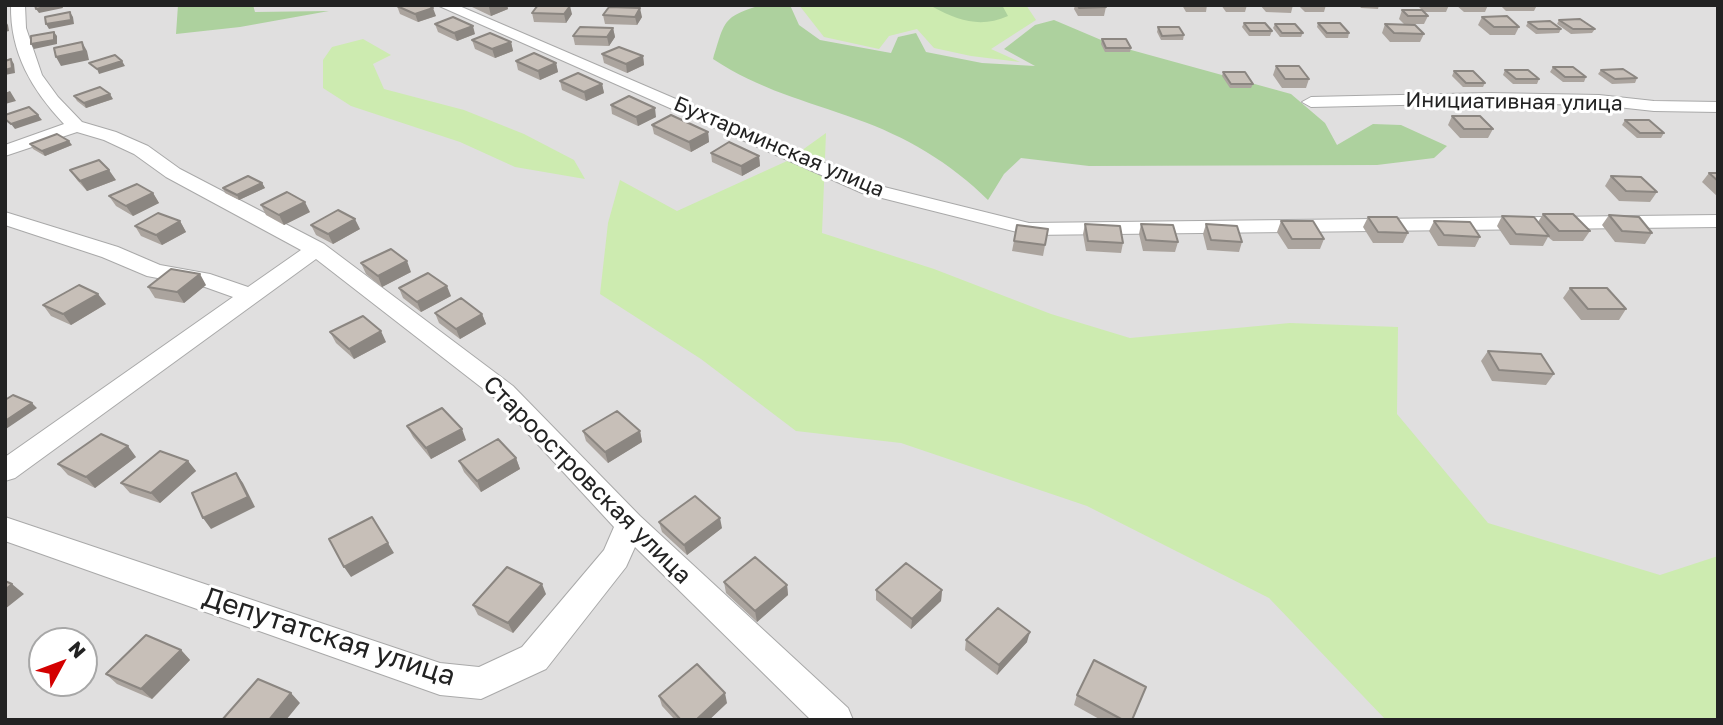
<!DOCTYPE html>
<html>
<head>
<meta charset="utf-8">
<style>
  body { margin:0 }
  #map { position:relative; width:1723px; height:725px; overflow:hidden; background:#f2efe9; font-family:"Golos Text",sans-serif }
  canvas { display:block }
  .frame { position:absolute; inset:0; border:7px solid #222; pointer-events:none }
  .north { position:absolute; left:28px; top:627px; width:70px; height:70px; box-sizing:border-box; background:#fff; border:2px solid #a7a7a7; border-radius:50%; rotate:49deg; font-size:19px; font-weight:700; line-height:28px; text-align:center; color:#222 }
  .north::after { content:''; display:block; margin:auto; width:24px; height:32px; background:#d40000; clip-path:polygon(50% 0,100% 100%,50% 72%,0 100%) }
</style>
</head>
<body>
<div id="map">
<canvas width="1723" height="725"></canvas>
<div class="frame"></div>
<div class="north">N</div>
</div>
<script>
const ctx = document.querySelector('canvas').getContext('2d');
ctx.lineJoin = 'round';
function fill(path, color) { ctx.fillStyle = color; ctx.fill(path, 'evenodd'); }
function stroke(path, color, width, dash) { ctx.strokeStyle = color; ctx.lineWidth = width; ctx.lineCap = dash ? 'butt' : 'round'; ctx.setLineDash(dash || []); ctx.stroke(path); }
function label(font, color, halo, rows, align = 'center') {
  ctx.font = font + ' "Golos Text",sans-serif'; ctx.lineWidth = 6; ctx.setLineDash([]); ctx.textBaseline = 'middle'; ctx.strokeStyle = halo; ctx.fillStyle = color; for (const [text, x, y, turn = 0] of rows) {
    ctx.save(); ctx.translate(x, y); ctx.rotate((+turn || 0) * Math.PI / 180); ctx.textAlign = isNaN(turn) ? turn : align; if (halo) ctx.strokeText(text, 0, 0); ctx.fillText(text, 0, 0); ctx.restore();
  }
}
fill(new Path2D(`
  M5,5H1718V720H5ZM42,641H84V683H42Z`), '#e0dfdf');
fill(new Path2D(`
  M799,5H1026L1036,20L991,49L1020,62L971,56L934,48L917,29L889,36L879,49L824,37Z
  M363,39L391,55L373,64L384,89L464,110L524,134L574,160L585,179L515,167L460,142L351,106L323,88V60L332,47Z
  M826,133L822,233L934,269L1051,314L1130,338L1290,323L1398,327L1397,414L1488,523L1660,575L1718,556V720H1386L1269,598L1087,506L901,443L796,431L701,359L600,294L608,223L620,180L677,211L787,161Z`), '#cdebb0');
fill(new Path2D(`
  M178,5H253L255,12L329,11L240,27L176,34Z
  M761,5H790L799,25L820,40L891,53L898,37L916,33L926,52L982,63L1035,66L1004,49L1035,25L1054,20L1113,45L1291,94L1325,123L1337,145L1373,124L1401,125L1447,146L1434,158L1377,165L1089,166L1021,158L1004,174L988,200C951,163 905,136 856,119C804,100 760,90 713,59C725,21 722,17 761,5Z
  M935,5H1002L1008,16C981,28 959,21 933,7Z`), '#add19e');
const street = new Path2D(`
  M11,5H25L26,28L42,75L58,97L82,122L116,132L148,146L180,169L324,244L513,386L640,516L848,708L853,720H811L635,547L626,567L546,669L481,699L440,695L5,541V517L440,663L479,667L522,647L604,550L614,527L495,398L316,259L15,478L5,481V457L233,297L205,287L147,276L102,257L5,225V212L118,247L160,265L210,274L248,287L301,250L166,177L134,154L104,140L77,132L5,156V145L64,124C32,90 10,53 11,5Z
  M437,5H457L876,185L1029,223L1718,215V227L1029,235L862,193Z
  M1489,93L1599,95L1654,101L1718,102V112L1654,111L1599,105L1489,103L1311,107L1302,102L1311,97Z`);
stroke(street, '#a9a9a9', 2);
fill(street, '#fff');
fill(new Path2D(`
  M472,5H507L508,9L491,16L472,7Z
  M1075,5H1105L1106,7L1104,16H1078L1074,9Z
  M1182,5H1207L1206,12H1186Z
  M1221,5H1247L1245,12H1226Z
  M1260,5H1293L1291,13L1266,12Z
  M1326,5L1324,12H1305L1299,6Z
  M1359,5H1379L1378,9L1361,8Z
  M1417,5H1449L1446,12H1424L1428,16L1424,24H1404L1399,19L1402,10H1422Z
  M1456,5H1488L1485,12H1464Z
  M1500,5H1537L1534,11H1506Z
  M397,6L436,16L418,22L400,14Z
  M532,13L572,14L566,23L534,22Z
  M603,15L642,17L637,25L605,24Z
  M1482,17L1519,27L1515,35H1490L1478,25Z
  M1559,20L1595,29L1592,33L1571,34L1557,24Z
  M1528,22L1561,29L1559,33L1536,34L1526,26Z
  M1244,23L1272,31L1270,36H1249L1242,27Z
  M1318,23L1349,33L1348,38H1326L1317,27Z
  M435,24L475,34L457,41L438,32Z
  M1275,24L1303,33L1301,37H1280L1273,28Z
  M1385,24L1424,34L1420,42H1390L1382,33Z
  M1158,27L1184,35L1183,40H1161L1157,32Z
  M613,28L615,37L609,46L575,45L573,36Z
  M1102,39L1131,48L1130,52H1105L1101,44Z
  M472,40L511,42L513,51L495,58L475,49Z
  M602,54L643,56L644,65L627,73L604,63Z
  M516,61L556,63L558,72L540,80L518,70Z
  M1276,66L1309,79L1306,88H1282L1273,75Z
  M1553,67L1586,77L1584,82H1563L1550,72Z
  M1505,70L1539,79L1537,84H1513L1503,75Z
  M1601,70L1637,78L1635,83L1612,84L1598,74Z
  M1454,71L1485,83L1483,87H1463L1452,76Z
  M1223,72L1253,84L1251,88H1230L1222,76Z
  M560,81L602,84L604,93L586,101L562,90Z
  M74,96L113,99L86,108L77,101Z
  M611,105L656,117L638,126L612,114Z
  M1452,116L1493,129L1488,138H1460L1448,125Z
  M1625,120L1664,133L1661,138H1637L1622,125Z
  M652,125L708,132L709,142L691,152L654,134Z
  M30,144L72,145L45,156L33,149Z
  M711,153L759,156L760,166L742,176L712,162Z
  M70,170L116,180L87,191L77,180Z
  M1709,173H1718V197L1702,182Z
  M1611,176L1657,192L1650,202L1619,201L1605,186Z
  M262,183L265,188L239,200L225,193L223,188Z
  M153,193L159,203L133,216L116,206L109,196Z
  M261,205L310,212L284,225L266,215Z
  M1543,214L1590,231L1583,241H1553L1548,237L1543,246L1510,245L1497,226L1502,216L1538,222Z
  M1609,215L1652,233L1645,244L1615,242L1602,225Z
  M1368,217L1408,233L1403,243H1373L1363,227Z
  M180,221L186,232L162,245L141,236L135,226Z
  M1281,221L1324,239L1320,249H1288L1277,232Z
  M1434,221L1480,237L1475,247L1438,246L1429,231Z
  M1085,224L1123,243L1121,253L1086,251L1083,234Z
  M1141,224L1178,242L1175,252L1143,251L1139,234Z
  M1206,224L1242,242L1239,252L1207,250L1203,234Z
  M311,225L360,229L333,244L316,235Z
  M1048,229L1043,256L1012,251L1014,241Z
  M361,263L411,272L382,287L366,274Z
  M206,285L184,303L155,298L148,287Z
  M399,288L451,296L421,312L403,298Z
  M1570,288L1626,309L1619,320H1581L1563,298Z
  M106,304L71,325L51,316L43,305Z
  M435,313L482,314L486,324L460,339L439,323Z
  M330,332L386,342L354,359L336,343Z
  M1488,351L1554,374L1546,385L1492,381L1481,361Z
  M407,426L466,440L431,459L413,437Z
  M583,431H640L642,442L608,463L586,441Z
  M136,457L95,488L68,475L58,464Z
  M516,458L520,469L481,492L464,472L459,461Z
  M188,461L196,471L160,503L130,493L121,483Z
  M659,522L722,528L687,555L662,532Z
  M724,582L787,585L788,595L757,622L726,593Z
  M876,590H942L941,601L911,629L876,600Z
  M546,594L513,633L478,615L473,605Z
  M966,640L1027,642L997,675L965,650Z
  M181,650L190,660L152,699L117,684L106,674Z
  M1077,695L1132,720H1101L1074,705Z
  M659,696L727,703L709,720H675L662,706Z`), '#aba49e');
fill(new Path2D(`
  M54,5H62L63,8L39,13L36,9Z
  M494,5H507L508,9L491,16L489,7Z
  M570,6L572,14L566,23L564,14Z
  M433,8L436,16L418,22L415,14Z
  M640,8L642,17L637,25L635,17Z
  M70,12L73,17L74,24L49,29L46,24Z
  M5,20L8,25L9,31L5,32Z
  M473,26L475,34L457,41L454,33Z
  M613,28L615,37L609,46L607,37Z
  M54,32L57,36V44L34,49L31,44Z
  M82,42L87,51L89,60L61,66L56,57Z
  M511,42L513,51L495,58L492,49Z
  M643,56L644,65L627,73L626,64Z
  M11,59L14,64L15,73L5,75V70Z
  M122,61L125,66L99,74L97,69Z
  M556,63L558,72L540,80L538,71Z
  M602,84L604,93L586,101L584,92Z
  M10,91L16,101L5,104V93Z
  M110,94L113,99L86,108L84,103Z
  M655,108L656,117L638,126L636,117Z
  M38,115L42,120L15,129L11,124Z
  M708,132L709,142L691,152L689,142Z
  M69,141L72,145L45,156L42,151Z
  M759,156L760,166L742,176L741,166Z
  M109,170L116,180L87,191L80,181Z
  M262,183L265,188L239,200L237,195Z
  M153,193L159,203L133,216L126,206Z
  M305,202L310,212L284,225L279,215Z
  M355,219L360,229L333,244L328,234Z
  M180,221L186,232L162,245L156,235Z
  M407,261L411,272L382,287L378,276Z
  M200,274L206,285L184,303L177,292Z
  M447,286L451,296L421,312L417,302Z
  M98,294L106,304L71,325L63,314Z
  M482,314L486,324L460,339L456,329Z
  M381,331L386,342L354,359L349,349Z
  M32,403L37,408L6,429L5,427V421Z
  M462,429L466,440L431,459L426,448Z
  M640,431L642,442L608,463L605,452Z
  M128,446L136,457L95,488L86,477Z
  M516,458L520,469L481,492L477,481Z
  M188,461L196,471L160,503L151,493Z
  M236,473L243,483L255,507L211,529L203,518Z
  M720,518L722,528L687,555L684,545Z
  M388,543L394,553L351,577L344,567Z
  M12,584L24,594L5,609V590Z
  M542,584L546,594L513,633L508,623Z
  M787,585L788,595L757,622L755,611Z
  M942,590L941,601L911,629L912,619Z
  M1030,632L1027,642L997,675L999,665Z
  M181,650L190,660L152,699L141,689Z
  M291,693L300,703L286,720H269Z
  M725,693L727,703L709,720H696Z`), '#8b8681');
const building = new Path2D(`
  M35,5H54L36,9Z
  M428,5L433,8L415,14L397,6Z
  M538,5H550L570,6L564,14L532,13Z
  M1078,5H1105L1106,7L1079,8Z
  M609,7L640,8L635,17L603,15Z
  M1402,10H1422L1428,16H1408Z
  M70,12L71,20L46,24L45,17Z
  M1507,16L1519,27H1494L1482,17Z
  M453,17L473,26L454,33L435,24Z
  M1580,19L1595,29H1573L1559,20Z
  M1550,21L1561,29H1538L1528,22Z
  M1244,23H1265L1272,31H1250Z
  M1318,23H1340L1349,33H1327Z
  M1275,24H1295L1303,33H1282Z
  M1385,24L1415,25L1424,34L1394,33Z
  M580,27L613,28L607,37L573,36Z
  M1158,27H1179L1184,35L1162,36Z
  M54,32V40L31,44V36Z
  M490,33L511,42L492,49L472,40Z
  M1102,39H1126L1131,48H1106Z
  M82,42L84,51L56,57L54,48Z
  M619,47L643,56L626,64L602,54Z
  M534,53L556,63L538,71L516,61Z
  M115,55L122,61L97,69L89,63Z
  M11,59L12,68L5,70V61Z
  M1276,66H1299L1309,79H1285Z
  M1553,67H1573L1586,77H1565Z
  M1623,69L1637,78L1615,79L1601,70Z
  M1505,70H1528L1539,79H1516Z
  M1454,71H1473L1485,83H1466Z
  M1223,72H1245L1253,84H1231Z
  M578,73L602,84L584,92L560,81Z
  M100,87L110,94L84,103L74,96Z
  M629,96L655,108L636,117L611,105Z
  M29,107L38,115L11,124L5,119V115Z
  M671,115L708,132L689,142L652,125Z
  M1452,116H1480L1493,129H1464Z
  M1625,120H1649L1664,133H1640Z
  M57,134L69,141L42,151L30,144Z
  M729,142L759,156L741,166L711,153Z
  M99,160L109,170L80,181L70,170Z
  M1709,173H1718V181Z
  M248,176L262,183L237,195L223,188Z
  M1611,176L1641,177L1657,192L1626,191Z
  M137,184L153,193L126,206L109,196Z
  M287,192L305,202L279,215L261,205Z
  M338,210L355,219L328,234L311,225Z
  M158,213L180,221L156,235L135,226Z
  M1543,214H1573L1590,231H1559Z
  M1609,215L1639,217L1652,233L1622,231Z
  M1502,216L1534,217L1549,236L1516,234Z
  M1368,217H1397L1408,233L1378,232Z
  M1281,221H1313L1324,239H1292Z
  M1434,221L1470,222L1480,237L1444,235Z
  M1085,224L1120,226L1123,243L1088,241Z
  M1141,224L1173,225L1178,242L1146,240Z
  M1206,224L1237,226L1242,242L1211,240Z
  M1017,225L1048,229L1045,245L1014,241Z
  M391,249L407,261L378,276L361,263Z
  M171,269L200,274L177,292L148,287Z
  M428,273L447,286L417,302L399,288Z
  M79,285L98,294L63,314L43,305Z
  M1570,288H1607L1626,309H1588Z
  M461,298L482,314L456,329L435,313Z
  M363,316L381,331L349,349L330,332Z
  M1488,351L1541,354L1554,374L1499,370Z
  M13,395L32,403L5,421V400Z
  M442,408L462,429L426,448L407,426Z
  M617,411L640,431L605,452L583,431Z
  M101,434L128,446L86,477L58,464Z
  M498,439L516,458L477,481L459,461Z
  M160,451L188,461L151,493L121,483Z
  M236,473L248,497L203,518L192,493Z
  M695,496L720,518L684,545L659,522Z
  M372,517L388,543L344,567L329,539Z
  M755,557L787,585L755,611L724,582Z
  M906,563L942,590L912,619L876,590Z
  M507,567L542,584L508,623L473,605Z
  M5,581L12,584L5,590Z
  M998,608L1030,632L999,665L966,640Z
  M146,635L181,650L141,689L106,674Z
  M1094,660L1146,687L1132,720H1123L1077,695Z
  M697,664L725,693L696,720H681L659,696Z
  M258,679L291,693L269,720H222Z`);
fill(building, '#c7bfb8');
stroke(building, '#8b8681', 2);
label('21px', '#222', '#fff', [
  ["Инициативная улица",1514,102,1],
  ["Бухтарминская улица",779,147,23]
]);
label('24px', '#222', '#fff', [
  ["Староостровская улица",587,480,45]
]);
label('28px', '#222', '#fff', [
  ["Депутатская улица",329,637,18]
]);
</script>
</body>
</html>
